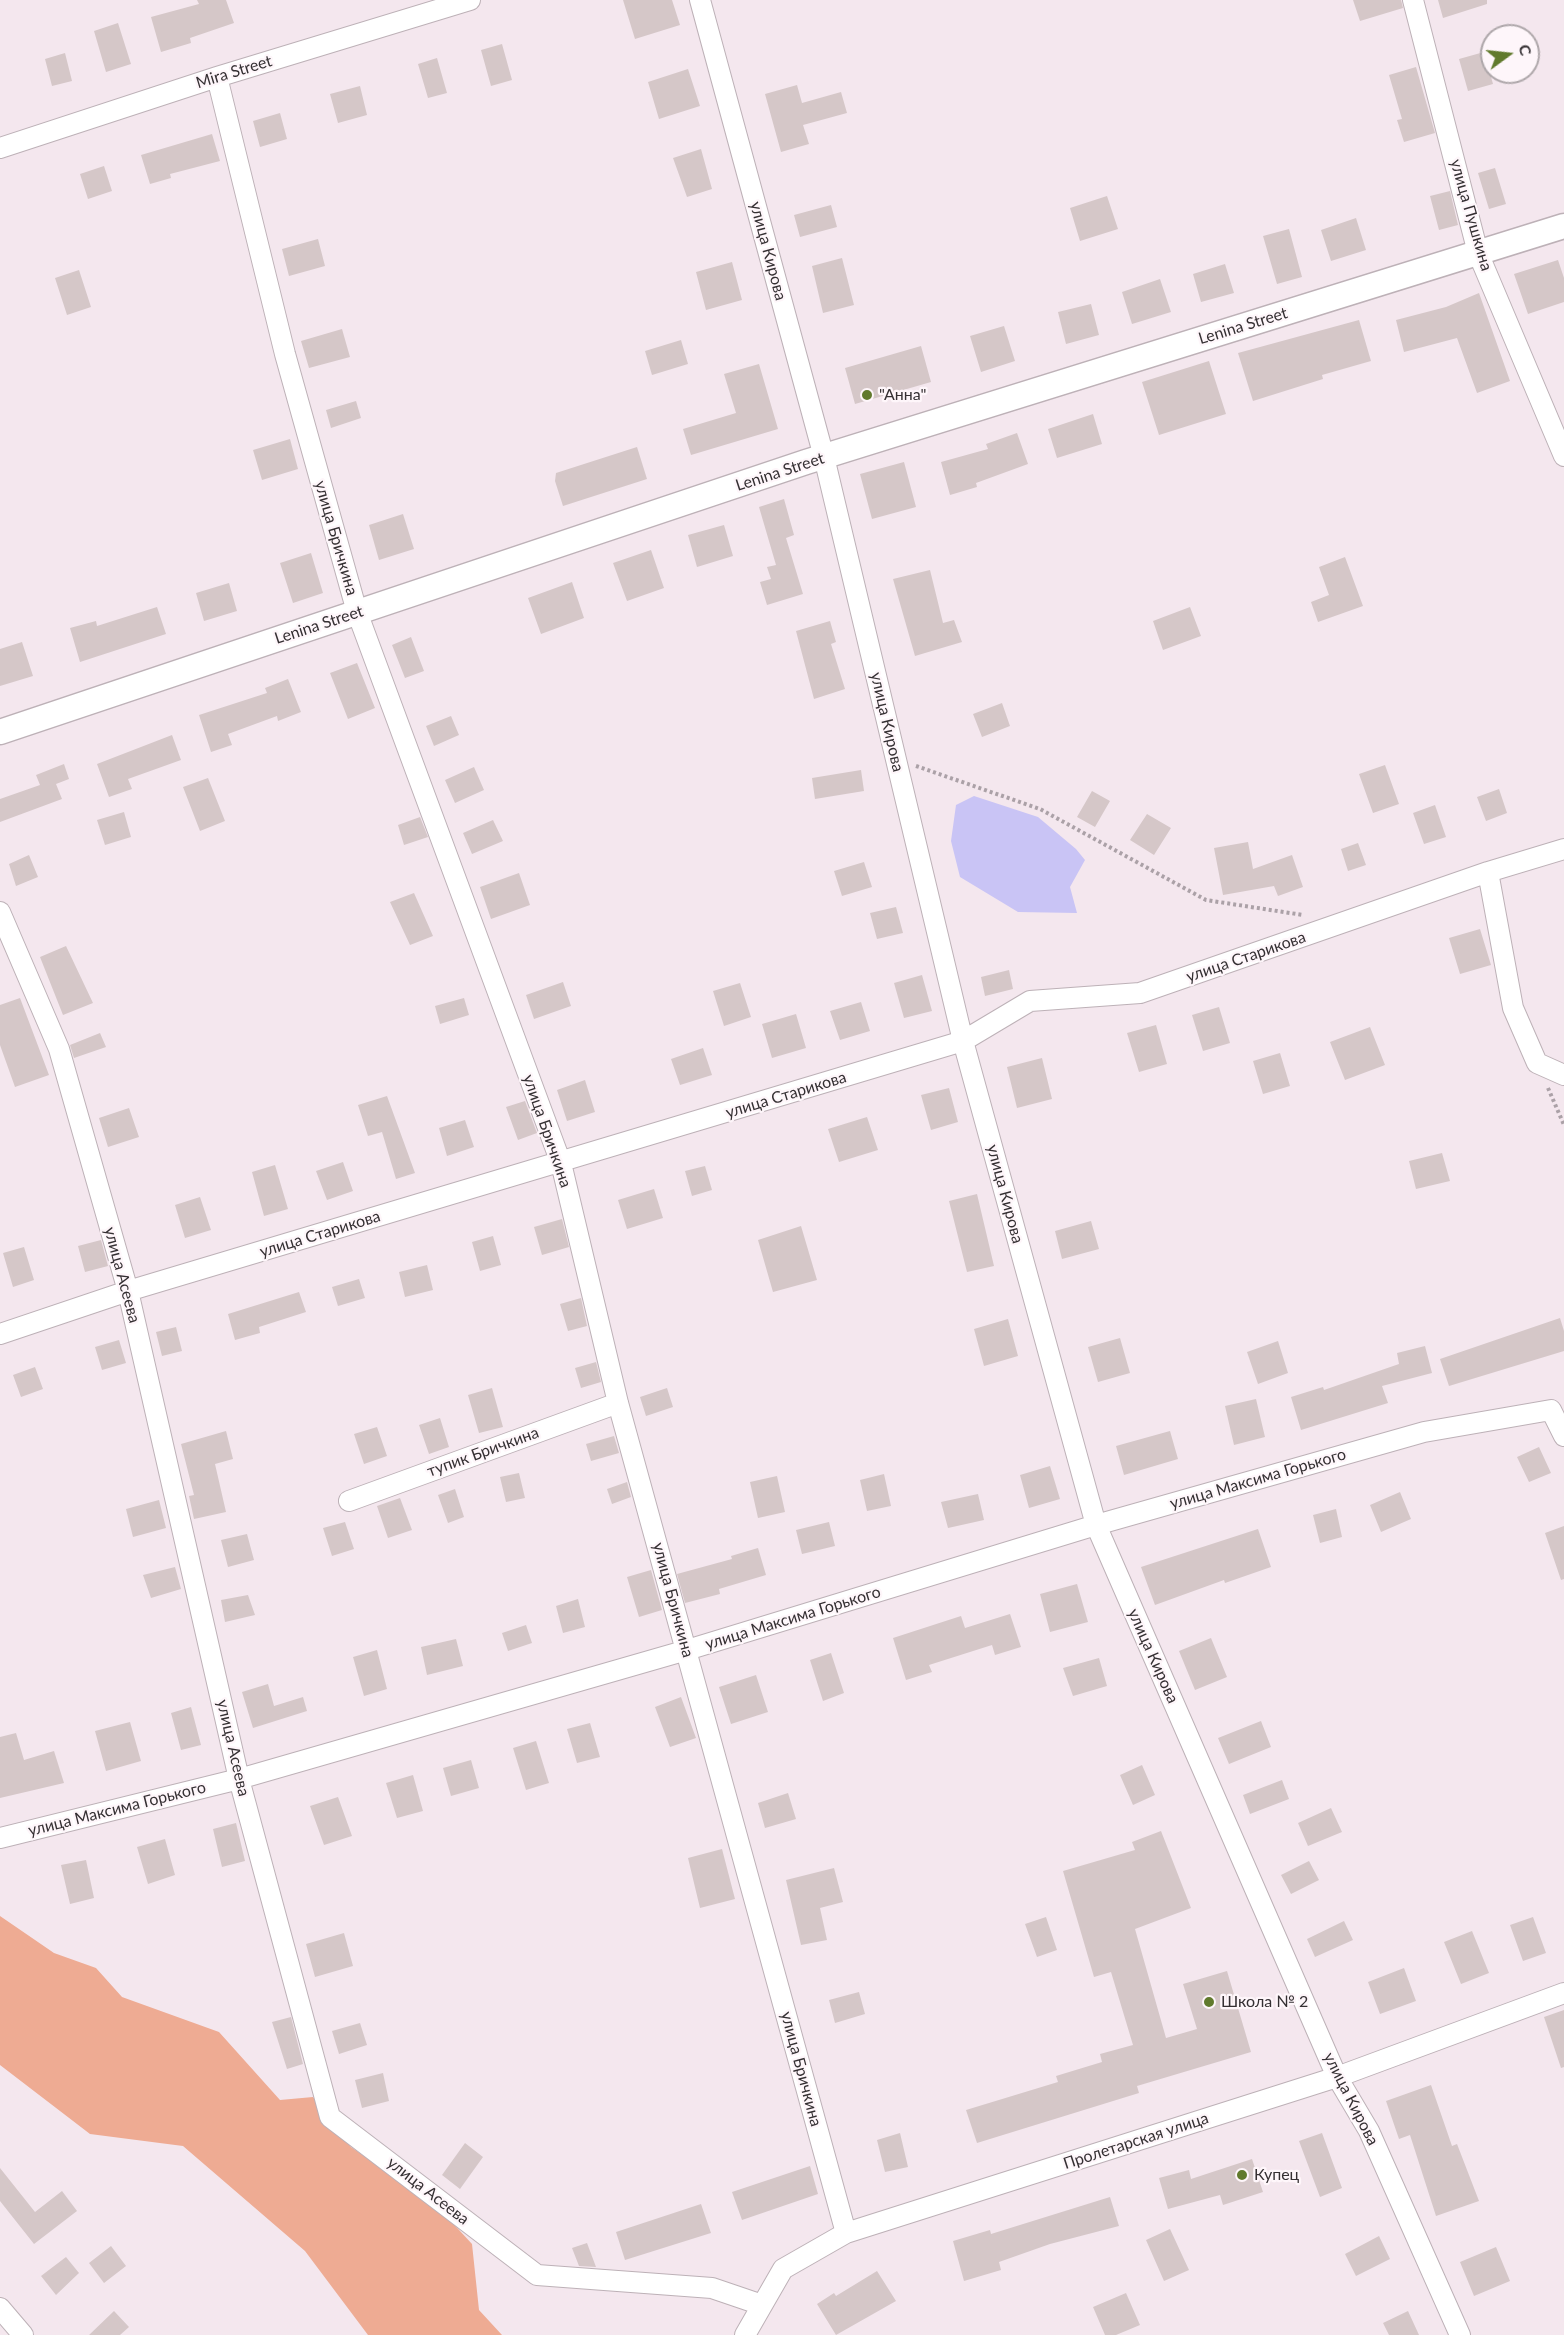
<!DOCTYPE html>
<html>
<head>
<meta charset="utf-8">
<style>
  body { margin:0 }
  #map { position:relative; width:1564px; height:2335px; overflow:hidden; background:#f4e7ee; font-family:Lato,sans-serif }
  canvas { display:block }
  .north { position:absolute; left:1480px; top:24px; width:60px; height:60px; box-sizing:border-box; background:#fef6fa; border:2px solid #aea7aa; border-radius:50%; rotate:75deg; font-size:16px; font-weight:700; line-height:24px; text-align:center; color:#353033 }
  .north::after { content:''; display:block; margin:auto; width:21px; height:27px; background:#617a2d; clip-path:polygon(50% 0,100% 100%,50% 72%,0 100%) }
</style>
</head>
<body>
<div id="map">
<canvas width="1564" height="2335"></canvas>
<div class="north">С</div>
</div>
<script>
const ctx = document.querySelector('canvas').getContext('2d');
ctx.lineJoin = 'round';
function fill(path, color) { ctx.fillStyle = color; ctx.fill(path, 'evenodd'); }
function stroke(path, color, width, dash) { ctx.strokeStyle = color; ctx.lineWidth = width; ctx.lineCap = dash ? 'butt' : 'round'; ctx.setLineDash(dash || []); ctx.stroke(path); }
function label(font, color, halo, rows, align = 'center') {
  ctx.font = font + ' Lato,sans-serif'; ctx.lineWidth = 4.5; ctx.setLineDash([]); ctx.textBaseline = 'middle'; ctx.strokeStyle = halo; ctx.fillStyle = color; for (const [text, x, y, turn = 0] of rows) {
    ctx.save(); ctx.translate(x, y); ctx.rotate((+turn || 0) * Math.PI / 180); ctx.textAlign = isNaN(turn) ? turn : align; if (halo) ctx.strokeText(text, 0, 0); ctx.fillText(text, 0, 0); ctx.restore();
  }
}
fill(new Path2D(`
  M0,1916L54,1953L96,1968L122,1997L219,2032L280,2100L313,2097L351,2147L436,2205L472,2244L479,2310L502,2335H368L305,2251L183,2146L90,2134L0,2065Z`), '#eeab93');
fill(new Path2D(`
  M974,796L1038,817L1076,849L1085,860L1070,887L1077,913L1018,912L960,877L951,841L956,805Z`), '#c9c4f5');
fill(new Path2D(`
  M197,0H226L234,23L190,38L191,43L161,52L151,17L199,4Z
  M623,0H672L680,25L635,39Z
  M1353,0H1401L1403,8L1360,21Z
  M1438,0H1487V4L1443,18Z
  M118,23L131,64L106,72L94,31Z
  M502,44L512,80L491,86L481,50Z
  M1484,52L1493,84L1468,91L1459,59Z
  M65,53L72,81L52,86L45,59Z
  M437,58L447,93L428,98L418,64Z
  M1416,67L1435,133L1404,142L1397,120L1402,119L1389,75Z
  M688,69L700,106L659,119L648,82Z
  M797,85L802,103L841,92L847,113L803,125L809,144L781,152L765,94Z
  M360,86L367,115L338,123L330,94Z
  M280,113L287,139L260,147L253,121Z
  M212,134L220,161L170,174L171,178L150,184L141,155Z
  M701,149L712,189L687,197L673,158Z
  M104,166L112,191L88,199L80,174Z
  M1495,168L1506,204L1489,209L1478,173Z
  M1450,191L1458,225L1439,230L1430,196Z
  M1107,196L1118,229L1080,241L1070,208Z
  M831,205L837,227L800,237L794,215Z
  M1356,218L1366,250L1331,261L1321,230Z
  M1289,229L1302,277L1277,284L1263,236Z
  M318,239L325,266L289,276L282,249Z
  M842,258L854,305L823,313L812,266Z
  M1558,260L1564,278V302L1528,314L1514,274Z
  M732,262L742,300L706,310L696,272Z
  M1225,264L1234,293L1201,302L1193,274Z
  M79,270L91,307L67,315L55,278Z
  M1160,279L1171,312L1132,324L1122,292Z
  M1479,293L1510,381L1477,393L1457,338L1404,352L1396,320L1446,307Z
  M1091,304L1099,335L1066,344L1058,312Z
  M1359,320L1371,361L1322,375L1323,379L1253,401L1238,353Z
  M1004,326L1015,361L981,372L970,336Z
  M342,329L350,357L309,368L301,341Z
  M681,340L688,364L652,375L645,351Z
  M921,346L931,382L855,404L845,368Z
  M1209,361L1226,414L1159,435L1142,382Z
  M759,364L778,429L691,455L683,429L736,413L724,374Z
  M356,401L361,418L331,428L326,410Z
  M1093,414L1102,444L1057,458L1048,429Z
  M1017,433L1028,464L976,483L977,487L950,495L941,462L988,449L986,444Z
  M290,439L298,469L262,480L253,450Z
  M637,447L647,479L563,506L555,481L556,473Z
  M904,462L916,507L872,519L860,474Z
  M784,499L794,535L786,538L803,594L767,605L760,582L771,579L767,567L776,565L759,507Z
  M403,514L414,549L379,560L369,525Z
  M724,525L733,556L697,567L688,535Z
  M651,550L664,588L627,601L613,563Z
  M311,553L323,593L293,603L280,563Z
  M1345,557L1363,606L1318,622L1311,602L1329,595L1319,567Z
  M930,570L943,623L954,620L962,642L915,656L893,579Z
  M572,582L584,618L541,634L528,598Z
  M229,583L237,611L204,621L196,593Z
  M157,607L166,634L80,662L70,628L96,621L97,626Z
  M1190,607L1201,636L1163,650L1153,621Z
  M830,621L836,642L831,644L845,689L814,699L796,631Z
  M411,637L424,671L405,678L392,645Z
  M22,642L33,676L0,686V649Z
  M357,663L375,708L348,719L330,673Z
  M288,679L301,712L278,721L277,716L228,734L232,745L211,752L199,715L267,693L265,688Z
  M1002,703L1010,726L982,737L973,714Z
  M451,716L459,735L434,746L426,726Z
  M172,735L181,760L128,779L132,789L109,797L97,764Z
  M64,764L69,779L56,784L62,799L0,822V799L40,785L36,775Z
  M1385,765L1399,804L1373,813L1359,774Z
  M474,767L484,790L455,803L445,780Z
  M861,770L864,791L815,799L812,778Z
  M208,778L225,821L200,831L183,787Z
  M1499,789L1507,813L1486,821L1477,797Z
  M1092,791L1110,801L1095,827L1077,817Z
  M1435,805L1446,837L1424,844L1413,813Z
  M124,812L131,837L105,845L97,820Z
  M1147,814L1171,828L1154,855L1130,840Z
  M420,817L428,837L404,845L398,825Z
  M493,820L503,841L472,854L463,833Z
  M1248,842L1253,869L1292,855L1303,887L1278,896L1274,886L1223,895L1214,848Z
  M1358,843L1366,865L1348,871L1341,849Z
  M29,855L38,877L16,886L9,864Z
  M864,862L872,887L842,896L834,871Z
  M519,873L530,905L491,919L480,887Z
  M414,893L433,936L410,945L390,902Z
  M896,907L903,933L877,939L870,913Z
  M1480,929L1491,965L1460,974L1449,938Z
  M66,946L93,1003L63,1015L40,957Z
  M1009,970L1013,989L985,996L981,977Z
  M922,975L932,1011L904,1018L894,983Z
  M563,982L571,1006L534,1019L526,995Z
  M740,983L751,1017L724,1026L713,991Z
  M20,998L49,1075L15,1087L0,1045V1005Z
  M464,998L469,1015L440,1024L435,1006Z
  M861,1002L870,1031L840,1040L830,1011Z
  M1219,1007L1230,1043L1203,1051L1192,1015Z
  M796,1014L806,1048L772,1058L762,1024Z
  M1156,1025L1167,1064L1139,1072L1127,1033Z
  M1370,1027L1385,1065L1345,1080L1330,1042Z
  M100,1033L106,1047L74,1058L70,1045Z
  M703,1048L712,1075L680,1085L671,1059Z
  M1280,1053L1290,1086L1263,1094L1253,1061Z
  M1042,1058L1052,1099L1017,1108L1007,1067Z
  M585,1080L595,1112L567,1121L557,1090Z
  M949,1088L958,1122L931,1130L921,1095Z
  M387,1096L415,1173L396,1179L382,1132L368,1136L358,1105Z
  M525,1101L537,1133L518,1140L506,1107Z
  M129,1108L139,1137L108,1147L99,1118Z
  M867,1117L878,1150L839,1162L828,1129Z
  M465,1120L474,1147L447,1156L439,1128Z
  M1442,1153L1450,1181L1416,1189L1409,1161Z
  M343,1162L353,1191L327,1200L316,1171Z
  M275,1165L288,1209L264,1216L252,1172Z
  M705,1166L712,1190L692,1196L685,1171Z
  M654,1189L663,1218L627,1229L618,1200Z
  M977,1194L994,1266L967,1272L949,1201Z
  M200,1197L211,1230L185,1238L175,1205Z
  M562,1219L569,1247L542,1255L534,1227Z
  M1091,1221L1099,1249L1062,1259L1055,1231Z
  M801,1226L817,1280L773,1292L758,1240Z
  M493,1236L501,1265L480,1271L472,1242Z
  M101,1240L108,1266L85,1272L78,1246Z
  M24,1247L34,1280L13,1287L3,1253Z
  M427,1265L433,1290L405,1297L399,1272Z
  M359,1279L365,1298L338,1306L332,1287Z
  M299,1292L306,1312L259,1327L260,1333L235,1340L228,1314Z
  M581,1298L587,1326L568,1331L560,1304Z
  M1560,1318L1564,1331V1351L1449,1386L1440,1359Z
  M1008,1319L1018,1356L984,1366L974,1329Z
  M176,1327L182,1351L162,1356L156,1332Z
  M1120,1338L1130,1373L1098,1382L1088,1347Z
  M119,1340L126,1363L102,1370L95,1347Z
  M1278,1341L1288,1373L1258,1384L1247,1352Z
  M1425,1346L1432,1373L1382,1386L1388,1403L1301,1430L1291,1397L1323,1387L1324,1390L1399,1364L1397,1353Z
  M596,1362L601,1382L581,1388L575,1368Z
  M35,1367L43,1389L21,1397L13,1375Z
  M492,1388L503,1427L479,1433L468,1395Z
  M667,1388L673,1407L646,1416L640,1397Z
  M1256,1399L1265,1437L1234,1445L1225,1406Z
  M440,1418L449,1447L429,1454L419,1425Z
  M377,1427L387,1456L364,1464L354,1434Z
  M226,1431L233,1459L215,1464L226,1512L194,1519L189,1496L194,1495L181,1444Z
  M1170,1431L1178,1459L1124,1475L1116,1446Z
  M614,1436L619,1453L591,1461L586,1444Z
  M1539,1447L1551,1473L1529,1482L1517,1457Z
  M1050,1466L1060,1499L1029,1508L1020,1475Z
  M519,1473L525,1498L506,1502L500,1477Z
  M884,1474L891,1506L867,1511L860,1480Z
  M777,1476L785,1512L758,1518L750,1482Z
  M627,1482L631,1497L612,1504L607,1489Z
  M455,1489L464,1517L448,1523L438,1495Z
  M1400,1492L1411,1519L1381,1532L1370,1505Z
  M978,1494L984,1520L948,1528L941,1502Z
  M400,1498L412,1530L388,1538L377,1506Z
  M159,1500L166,1528L133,1537L126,1509Z
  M1336,1509L1342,1537L1320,1543L1313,1515Z
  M345,1522L354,1549L332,1556L323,1528Z
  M829,1522L835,1546L802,1554L796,1530Z
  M1564,1526V1579L1561,1580L1545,1533Z
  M1258,1529L1271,1567L1225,1583L1224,1580L1155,1605L1141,1567Z
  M247,1534L254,1560L228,1567L221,1540Z
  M758,1548L766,1575L719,1589L720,1594L685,1603L677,1574L732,1559L731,1556Z
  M175,1567L181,1589L151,1598L143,1575Z
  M651,1570L662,1610L639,1617L627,1577Z
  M1077,1584L1088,1622L1050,1632L1040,1594Z
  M248,1595L255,1615L225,1622L221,1600Z
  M578,1599L585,1627L563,1633L556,1606Z
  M1010,1614L1021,1647L995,1655L992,1645L929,1665L932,1672L906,1680L893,1638L961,1616L965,1628Z
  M526,1625L532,1643L508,1651L502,1633Z
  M1211,1638L1227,1677L1195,1690L1179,1651Z
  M456,1639L463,1666L427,1675L421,1647Z
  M377,1650L387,1689L364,1696L353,1657Z
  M831,1653L844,1693L823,1701L810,1660Z
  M1099,1658L1107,1686L1073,1696L1063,1668Z
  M756,1675L768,1712L731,1724L719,1687Z
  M268,1684L274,1706L303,1697L307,1711L253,1728L242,1692Z
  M681,1697L696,1738L670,1747L655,1707Z
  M191,1707L201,1745L181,1750L171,1713Z
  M1261,1721L1271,1747L1229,1764L1218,1738Z
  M130,1722L141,1761L106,1771L95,1731Z
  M590,1723L600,1757L577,1763L567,1729Z
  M16,1733L24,1760L54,1751L64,1783L0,1798V1737Z
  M536,1741L549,1783L526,1790L513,1748Z
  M471,1760L479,1788L451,1796L443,1768Z
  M1142,1765L1155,1795L1133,1805L1120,1775Z
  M413,1775L423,1811L397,1818L386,1783Z
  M1282,1780L1289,1799L1250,1814L1243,1795Z
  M788,1793L796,1819L765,1828L758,1803Z
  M338,1797L352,1836L324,1845L310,1806Z
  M1331,1808L1342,1832L1308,1846L1298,1823Z
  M236,1823L245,1861L222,1867L213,1829Z
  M1161,1831L1191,1908L1135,1929L1166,2038L1197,2029L1183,1984L1227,1971L1251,2052L1137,2086L1139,2093L977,2143L966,2110L1058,2082L1056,2076L1102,2062L1100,2054L1133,2045L1111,1972L1094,1977L1063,1871L1135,1850L1132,1842Z
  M165,1839L175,1875L148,1884L137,1847Z
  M722,1849L735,1899L700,1908L688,1858Z
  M86,1860L94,1898L70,1904L61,1865Z
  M1309,1861L1319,1880L1291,1894L1281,1875Z
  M834,1868L843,1902L820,1908L827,1940L801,1945L786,1880Z
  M1046,1917L1057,1950L1037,1957L1025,1924Z
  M1533,1917L1546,1953L1523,1961L1510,1925Z
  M1344,1921L1353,1940L1315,1957L1307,1939Z
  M1472,1931L1489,1973L1461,1984L1444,1942Z
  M344,1933L353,1966L315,1977L306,1944Z
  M1404,1968L1416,2001L1380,2014L1368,1982Z
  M859,1992L865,2014L835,2023L829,2000Z
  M1564,2010V2067L1561,2068L1544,2017Z
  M291,2017L303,2064L287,2069L272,2022Z
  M360,2023L367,2045L339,2054L332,2031Z
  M383,2073L389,2101L362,2108L355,2080Z
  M1431,2085L1452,2146L1457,2144L1479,2201L1436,2216L1410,2135L1399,2139L1386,2101Z
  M900,2133L908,2167L885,2172L877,2140Z
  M1322,2133L1342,2188L1320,2197L1299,2141Z
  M465,2143L483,2157L460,2189L442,2175Z
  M1252,2159L1263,2192L1223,2205L1220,2195L1168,2209L1159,2178L1189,2170L1191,2179Z
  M810,2166L818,2194L742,2220L732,2192Z
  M0,2168L35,2212L62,2191L77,2211L34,2244L0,2201Z
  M1110,2197L1119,2226L1050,2244L999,2262L1001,2270L964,2281L953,2241L990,2230L991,2234Z
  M701,2204L711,2233L625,2260L616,2232Z
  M1170,2229L1189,2270L1164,2281L1146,2240Z
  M1379,2236L1390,2259L1356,2276L1345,2254Z
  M587,2243L596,2267L579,2266L572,2248Z
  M111,2246L126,2266L104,2283L89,2263Z
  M1496,2247L1510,2281L1474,2296L1460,2262Z
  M66,2257L79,2273L56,2295L41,2276Z
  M877,2271L896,2301L836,2335L817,2304L834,2293L836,2296Z
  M1126,2293L1140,2325L1116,2335H1105L1093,2307Z
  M114,2311L129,2327L120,2335H89Z
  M1408,2311L1419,2335H1389L1383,2323Z`), '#d5c7c8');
const minor = new Path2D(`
  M700,0L824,457L963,1041L1096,1525L1337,2077L1369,2131L1460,2335
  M1413,0L1478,253L1564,456
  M217,77L285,354L357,612L561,1163L618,1403L846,2233
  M0,148L217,77L470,0
  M1488,872L1513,1008L1537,1063L1564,1075
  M0,912L59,1049L128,1291L239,1779L330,2117L537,2275L712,2288L762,2305
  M0,1334L128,1291L963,1041L1030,1001L1140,993L1488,872L1564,849
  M349,1501L618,1403
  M0,1838L239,1779L687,1650L1096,1525L1424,1432L1551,1410L1564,1436
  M0,2308L23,2335
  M745,2335L783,2269L846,2233L1337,2077L1564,1993`);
const tertiary = new Path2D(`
  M0,732L806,462L1564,226`);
stroke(minor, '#bdb1b7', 22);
stroke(tertiary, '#bdb1b7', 27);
stroke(new Path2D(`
  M916,766L1040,809L1206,900L1303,915
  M1548,1088L1564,1125`), '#aba1a7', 4, [3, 3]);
stroke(minor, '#fff', 20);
stroke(tertiary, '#fff', 24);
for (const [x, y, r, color] of [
  [867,395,6,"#617a2d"],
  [1209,2002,6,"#617a2d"],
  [1242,2175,6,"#617a2d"]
]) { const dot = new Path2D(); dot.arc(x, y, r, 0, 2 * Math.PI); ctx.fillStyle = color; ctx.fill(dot); stroke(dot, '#fef6fa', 2); }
label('16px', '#353033', '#fef6fa', [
  ["Mira Street",234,72,-17],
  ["улица Пушкина",1471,215,74],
  ["улица Кирова",768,251,75],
  ["Lenina Street",1243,326,-17],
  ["Lenina Street",780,472,-18],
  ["улица Бричкина",336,538,74],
  ["Lenina Street",319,625,-18],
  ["улица Кирова",887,722,77],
  ["улица Старикова",1246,957,-19],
  ["улица Старикова",786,1095,-17],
  ["улица Бричкина",547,1131,71],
  ["улица Кирова",1005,1194,75],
  ["улица Старикова",320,1234,-17],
  ["улица Асеева",122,1275,75],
  ["тупик Бричкина",483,1452,-20],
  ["улица Максима Горького",1258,1479,-16],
  ["улица Бричкина",673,1600,75],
  ["улица Максима Горького",793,1618,-17],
  ["улица Кирова",1153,1656,66],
  ["улица Асеева",233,1748,77],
  ["улица Максима Горького",117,1809,-14],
  ["улица Бричкина",801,2069,75],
  ["улица Кирова",1351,2099,63],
  ["Пролетарская улица",1136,2141,-18],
  ["улица Асеева",428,2191,38]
]);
label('16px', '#353033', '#fef6fa', [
  ["\"Анна\"",879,395],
  ["Школа № 2",1221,2002],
  ["Купец",1254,2175]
], 'left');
</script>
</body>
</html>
